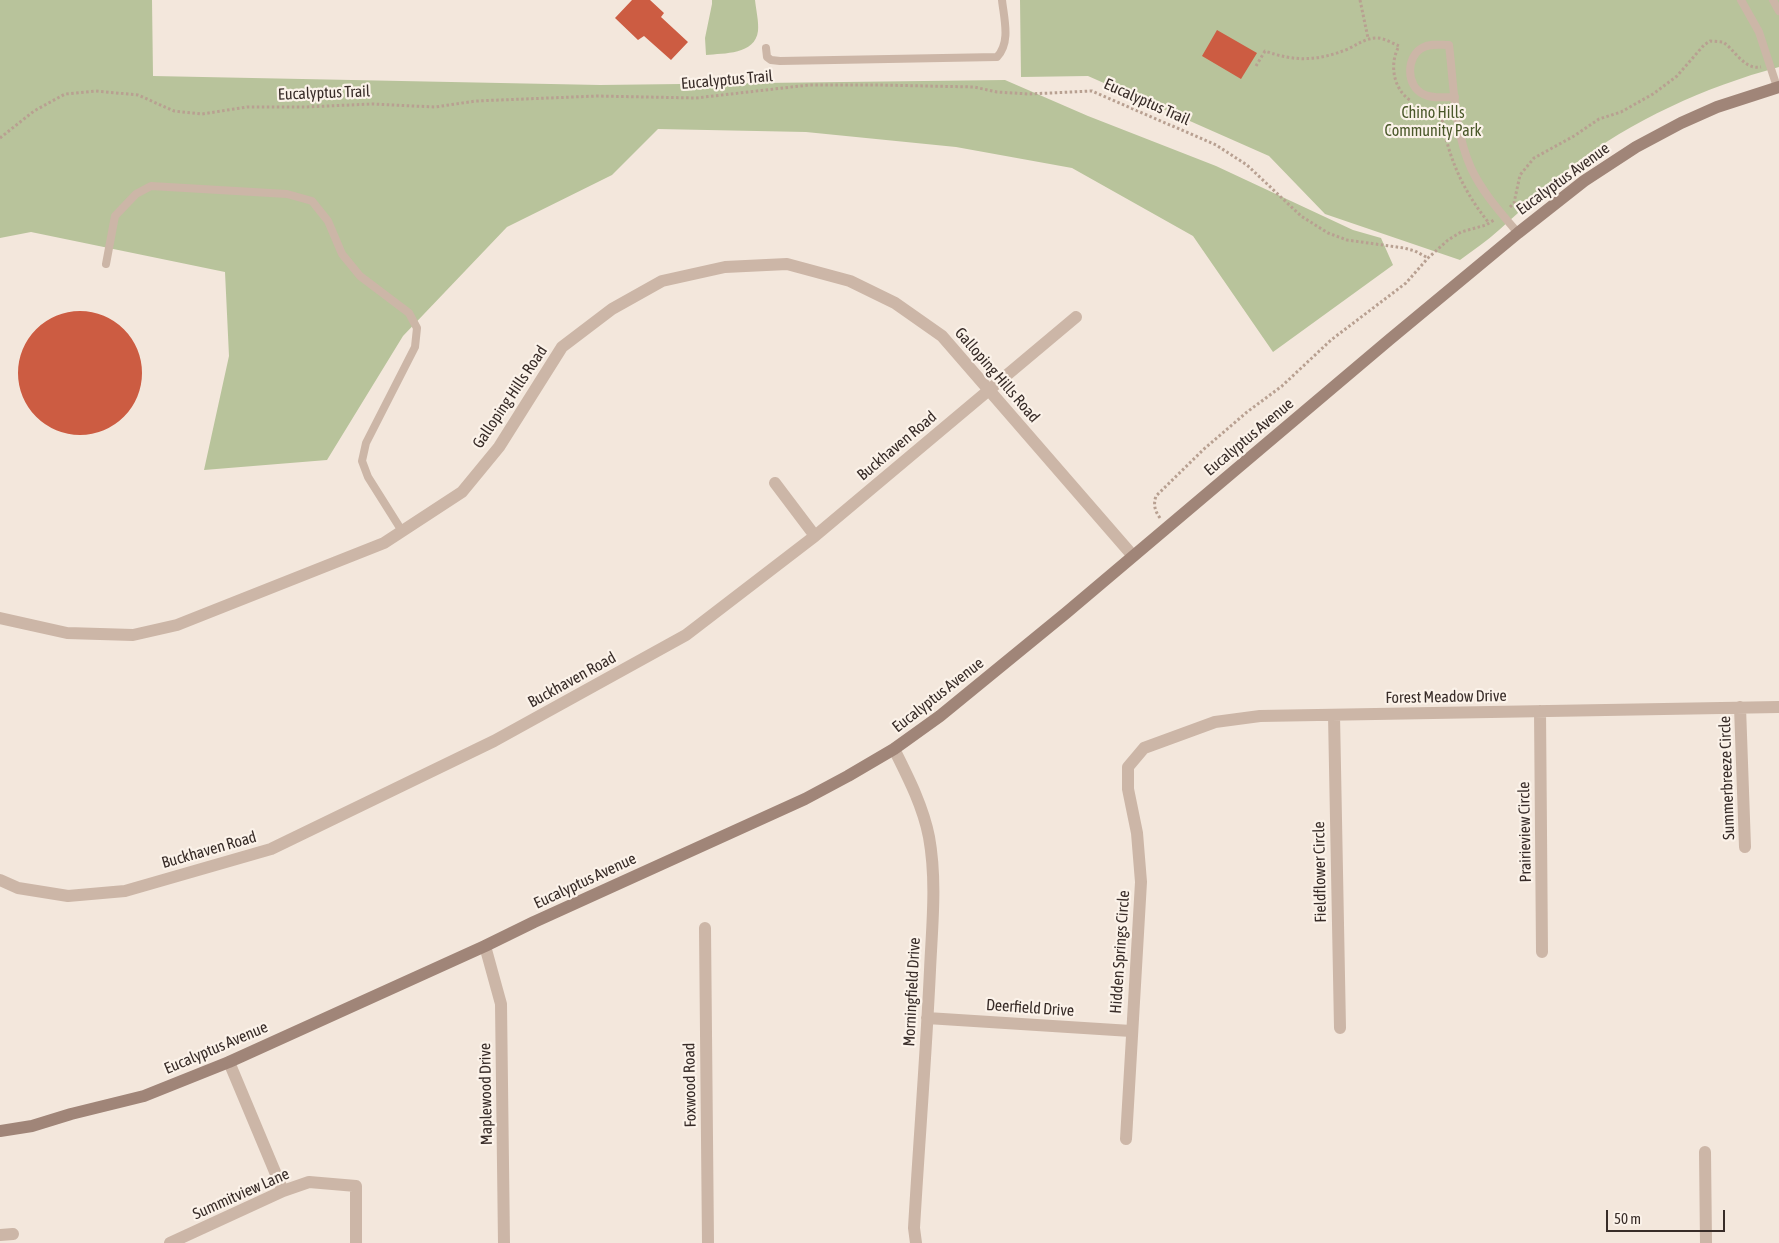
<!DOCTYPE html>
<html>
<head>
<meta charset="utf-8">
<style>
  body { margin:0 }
  #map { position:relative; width:1779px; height:1243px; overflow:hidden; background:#f3e7dc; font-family:"Asap Condensed",sans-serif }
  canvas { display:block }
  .scale { position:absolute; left:1606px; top:1210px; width:119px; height:22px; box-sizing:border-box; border:2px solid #382c28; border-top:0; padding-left:6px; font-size:15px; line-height:18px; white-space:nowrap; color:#382c28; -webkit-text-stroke:4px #fbf2e9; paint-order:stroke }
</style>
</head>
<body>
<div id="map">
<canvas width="1779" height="1243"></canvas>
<div class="scale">50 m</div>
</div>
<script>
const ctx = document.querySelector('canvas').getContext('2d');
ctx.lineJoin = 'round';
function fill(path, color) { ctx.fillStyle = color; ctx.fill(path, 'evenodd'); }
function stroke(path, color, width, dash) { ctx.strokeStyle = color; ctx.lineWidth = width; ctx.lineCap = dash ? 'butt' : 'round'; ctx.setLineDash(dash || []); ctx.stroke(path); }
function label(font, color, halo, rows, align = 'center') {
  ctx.font = font + ' "Asap Condensed",sans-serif'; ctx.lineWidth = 4.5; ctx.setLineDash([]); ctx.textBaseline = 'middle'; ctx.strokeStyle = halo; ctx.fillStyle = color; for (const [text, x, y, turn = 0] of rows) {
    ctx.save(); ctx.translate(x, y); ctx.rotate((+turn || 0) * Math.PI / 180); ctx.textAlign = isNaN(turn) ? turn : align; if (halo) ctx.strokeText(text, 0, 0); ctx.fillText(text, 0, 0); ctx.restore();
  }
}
fill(new Path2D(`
  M0,0H152L153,76L600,85L1005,80L1088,116L1216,166L1353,230L1381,238L1393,265L1273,352L1193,236L1072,168L956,147L806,132L658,129L612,175L507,227L403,336L327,460L204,470L229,356L225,272L31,232L0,238Z
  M712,0H755C756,10 759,22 758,31C755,55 724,53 706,55L705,38L712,4Z
  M1020,0H1779V67C1705,87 1632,120 1571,167C1546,187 1523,209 1499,230C1487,241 1473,250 1460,260L1325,214L1269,156L1088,76L1021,77Z`), '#b8c39b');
fill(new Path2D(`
  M632,0H650L664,13L661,17L688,42L671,60L644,36L638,40L615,18Z
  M1217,30L1257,53L1241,79L1202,56Z
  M18 373a62 62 0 1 1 124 0a62 62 0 1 1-124 0Z`), '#cc5c42');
stroke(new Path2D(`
  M1360,0L1368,38
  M1256,66L1265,51C1295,62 1318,61 1348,49C1358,44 1366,38 1377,38C1384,38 1392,43 1399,46C1389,64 1393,89 1411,101
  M1435,110L1441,111C1446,153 1462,190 1489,223
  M0,138L34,111L65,94L96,91L138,95L174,111L202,114L247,107H305L372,104L435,107L476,101L597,96L696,98L809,85H879L974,87L997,92L1029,94L1092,91L1216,145L1247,165L1301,216L1328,233L1347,240L1404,248L1415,251L1428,258
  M1510,207L1514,203L1520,175L1534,158L1574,136L1599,119L1621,112L1653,94L1677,76L1704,45L1710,41L1723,42C1735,50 1744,70 1761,67
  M1160,518C1155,511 1153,505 1156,496L1204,449L1247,412L1282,386L1331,340L1406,283L1428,258L1448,240L1461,232L1486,225L1494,220`), '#b8a091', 3, [2.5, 2.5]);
stroke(new Path2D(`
  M1741,0L1759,32L1777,87
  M1773,0L1779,11
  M766,48L767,57L771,60L780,61L997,57C1011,42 1004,19 1002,0
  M1455,97C1445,97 1432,99 1423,94C1406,86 1406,57 1422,48C1430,43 1440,45 1449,45C1454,86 1454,130 1471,168C1482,192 1501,213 1518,233
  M106,264L115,216L136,194L151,186L287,194L312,201L328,221L342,254L360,276L409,313L417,328L415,347L366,443L362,461L368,477L402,531`), '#ccb6a7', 8);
stroke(new Path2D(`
  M775,483L815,536
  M0,618L67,633L133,635L177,625L384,543L462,492L499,447L562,347L612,309L662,281L725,267L787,264L850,281L895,303L942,336L1133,556
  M1740,707L1745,847
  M1540,711L1542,952
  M1334,715L1340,1028
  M894,749C908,777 923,806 929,837C937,881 932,926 930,970C926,1056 919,1142 914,1228L916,1243
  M0,880L18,888L68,896L125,891L271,849L494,741L686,635L815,536L1076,317
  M705,928L708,1243
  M485,946L501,1004L504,1243
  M927,1018L1131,1031
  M229,1062L283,1191
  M1126,1139L1141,882L1137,833L1128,789V767L1144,748L1215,722L1260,716L1779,707
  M1705,1152L1706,1243
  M0,1235L13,1234
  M170,1243L283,1191L309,1182L356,1186V1243`), '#ccb6a7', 12);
stroke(new Path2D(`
  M0,1131L32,1126L71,1114L144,1096L229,1062L485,946L534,922L805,799L848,776L894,749L940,716L1066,613L1389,340L1518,233L1584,181L1636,147L1681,123L1717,107L1779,87`), '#a08578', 12);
label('16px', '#382c28', '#fbf2e9', [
  ["Eucalyptus Trail",727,80,-5],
  ["Eucalyptus Trail",324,93,-2],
  ["Eucalyptus Trail",1147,102,24],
  ["Eucalyptus Avenue",1563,179,-36],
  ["Galloping Hills Road",997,375,49],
  ["Galloping Hills Road",510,397,-56],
  ["Eucalyptus Avenue",1249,437,-40],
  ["Buckhaven Road",897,446,-40],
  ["Buckhaven Road",572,680,-29],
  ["Eucalyptus Avenue",938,695,-38],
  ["Forest Meadow Drive",1446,697,-1],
  ["Summerbreeze Circle",1727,778,-92],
  ["Prairieview Circle",1525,832,-91],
  ["Buckhaven Road",209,850,-16],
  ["Fieldflower Circle",1320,872,-91],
  ["Eucalyptus Avenue",585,881,-25],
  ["Hidden Springs Circle",1120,952,-86],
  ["Morningfield Drive",912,992,-87],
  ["Deerfield Drive",1030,1008,4],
  ["Eucalyptus Avenue",216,1048,-23],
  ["Foxwood Road",690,1085,-91],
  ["Maplewood Drive",486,1094,-91],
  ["Summitview Lane",241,1194,-24]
]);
label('16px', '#4a582a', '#fbf2e9', [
  ["Chino Hills",1433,113],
  ["Community Park",1433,131]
]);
</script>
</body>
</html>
